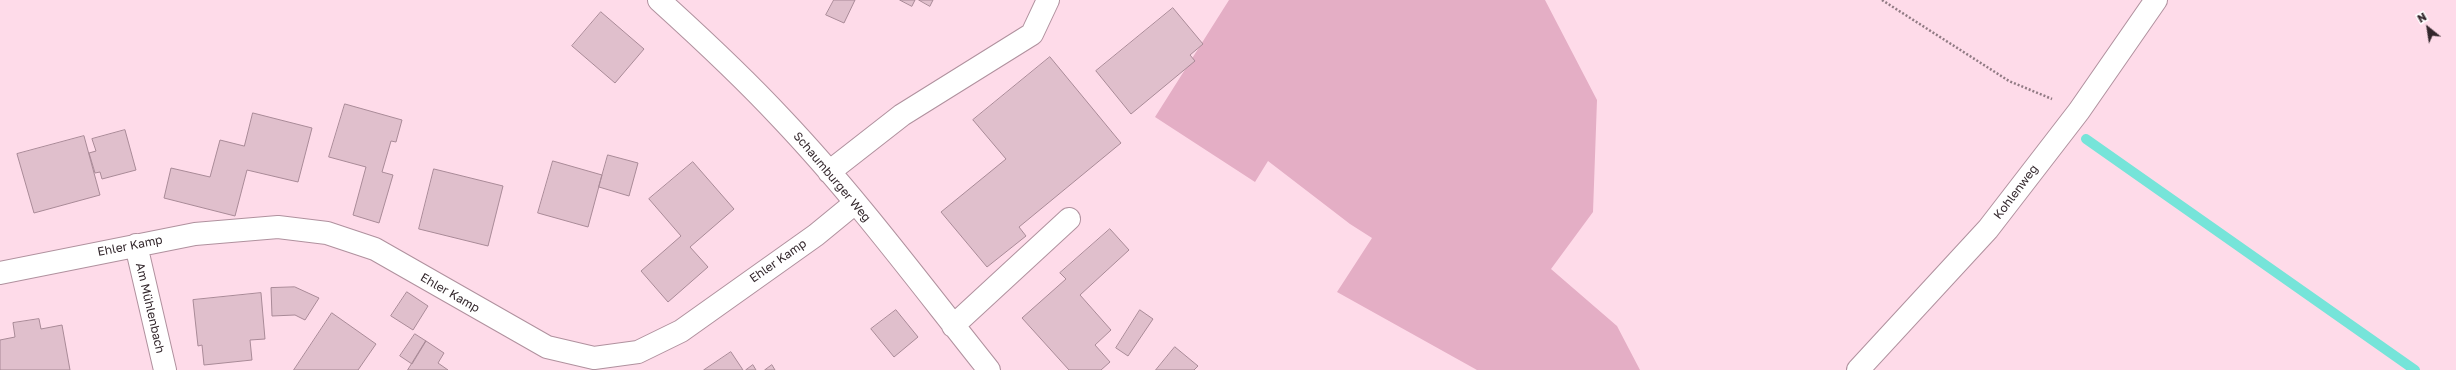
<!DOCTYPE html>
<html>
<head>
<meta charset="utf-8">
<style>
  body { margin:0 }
  #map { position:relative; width:2456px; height:370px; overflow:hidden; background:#fedbe9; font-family:"Golos Text",sans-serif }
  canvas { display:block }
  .north { position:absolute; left:2408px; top:8px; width:40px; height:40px; -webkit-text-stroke:3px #fff; paint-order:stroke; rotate:330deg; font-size:11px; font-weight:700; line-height:16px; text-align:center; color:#33272c }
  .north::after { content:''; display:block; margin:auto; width:14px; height:18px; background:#33272c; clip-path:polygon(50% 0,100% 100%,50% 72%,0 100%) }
</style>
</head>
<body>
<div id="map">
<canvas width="2456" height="370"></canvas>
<div class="north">N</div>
</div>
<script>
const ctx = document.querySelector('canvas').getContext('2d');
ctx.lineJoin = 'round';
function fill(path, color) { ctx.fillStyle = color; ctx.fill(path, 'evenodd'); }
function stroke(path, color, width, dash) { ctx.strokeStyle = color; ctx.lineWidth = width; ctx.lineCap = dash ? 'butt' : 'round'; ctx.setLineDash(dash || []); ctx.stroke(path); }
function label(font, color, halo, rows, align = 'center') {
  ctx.font = font + ' "Golos Text",sans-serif'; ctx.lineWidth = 3.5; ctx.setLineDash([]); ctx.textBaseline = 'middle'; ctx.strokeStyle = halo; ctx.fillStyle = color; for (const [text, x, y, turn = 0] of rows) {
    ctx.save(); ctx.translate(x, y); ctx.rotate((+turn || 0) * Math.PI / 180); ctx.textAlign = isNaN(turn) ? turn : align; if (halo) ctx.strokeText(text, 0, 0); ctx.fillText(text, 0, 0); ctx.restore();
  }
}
fill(new Path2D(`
  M1229,0H1545L1597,100L1593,212L1551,269L1617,326L1640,370H1477L1337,292L1372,238L1350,224L1268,161L1255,182L1155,117Z`), '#e4aec5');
stroke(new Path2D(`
  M2086,139L2415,370`), '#76e4d9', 10);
const building = new Path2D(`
  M834,0H855L844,23L826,15Z
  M900,0H915L912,6Z
  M919,0H933L930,6Z
  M1173,8L1203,44L1190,55L1195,61L1131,114L1096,71Z
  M601,12L644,49L615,83L572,46Z
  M1050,57L1121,143L1019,227L1026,236L987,267L941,212L1006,159L973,120Z
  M345,104L402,120L396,142L391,141L382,172L393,175L379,223L353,215L366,167L329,157Z
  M253,113L312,128L298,182L247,170L235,216L164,198L171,168L210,177L220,140L244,146Z
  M125,130L136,170L102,179L100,172L95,173L89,153L96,151L92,139Z
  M84,136L100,195L34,213L17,154Z
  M608,155L638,163L629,196L599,187Z
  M553,161L602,175L588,227L538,213Z
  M693,162L734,209L690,247L708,267L668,302L641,271L681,236L649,199Z
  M434,169L503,186L488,246L419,229Z
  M1110,229L1129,250L1080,295L1111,330L1095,345L1110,362L1101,370H1069L1022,318L1066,279L1060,273Z
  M295,287L319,298L305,320L295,315L272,316L271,288Z
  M407,292L428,306L413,330L391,316Z
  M261,293L265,339L250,340L252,360L204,365L202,345L198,346L193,300Z
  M896,310L918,337L894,357L871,329Z
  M1140,310L1153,319L1128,356L1116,348Z
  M332,313L376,344L358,370H294Z
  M39,319L41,329L62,325L70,370H0V340L15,337L13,323Z
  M415,334L426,341L412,364L400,356Z
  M426,341L444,353L438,363L448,370H408Z
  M1175,347L1198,366L1194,370H1156Z
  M731,352L743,370H704Z
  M753,365L756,370H746Z
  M772,365L775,370H765Z`);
fill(building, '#e0bfcc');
stroke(building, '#a98a97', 1);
const minor = new Path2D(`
  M659,0C701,38 742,76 781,118C856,197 921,285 989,370
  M829,172L902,115L1032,34L1048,0
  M136,245L165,370
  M0,273L195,234L278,227L327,233L375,249L547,347L594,358L638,352L681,331L816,235L855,203
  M953,326L1069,219
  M1858,370L1988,229L2079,111L2156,0`);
stroke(minor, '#b0919e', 24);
stroke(new Path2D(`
  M1882,0L2009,81L2052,99`), '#917b84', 2.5, [2, 2]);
stroke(minor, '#fff', 22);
label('12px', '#33272c', '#fff', [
  ["Schaumburger Weg",832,177,50],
  ["Kohlenweg",2016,192,-53],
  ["Ehler Kamp",130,246,-11],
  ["Ehler Kamp",778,261,-35],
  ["Ehler Kamp",450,293,30],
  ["Am Mühlenbach",150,308,77]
]);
</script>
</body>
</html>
